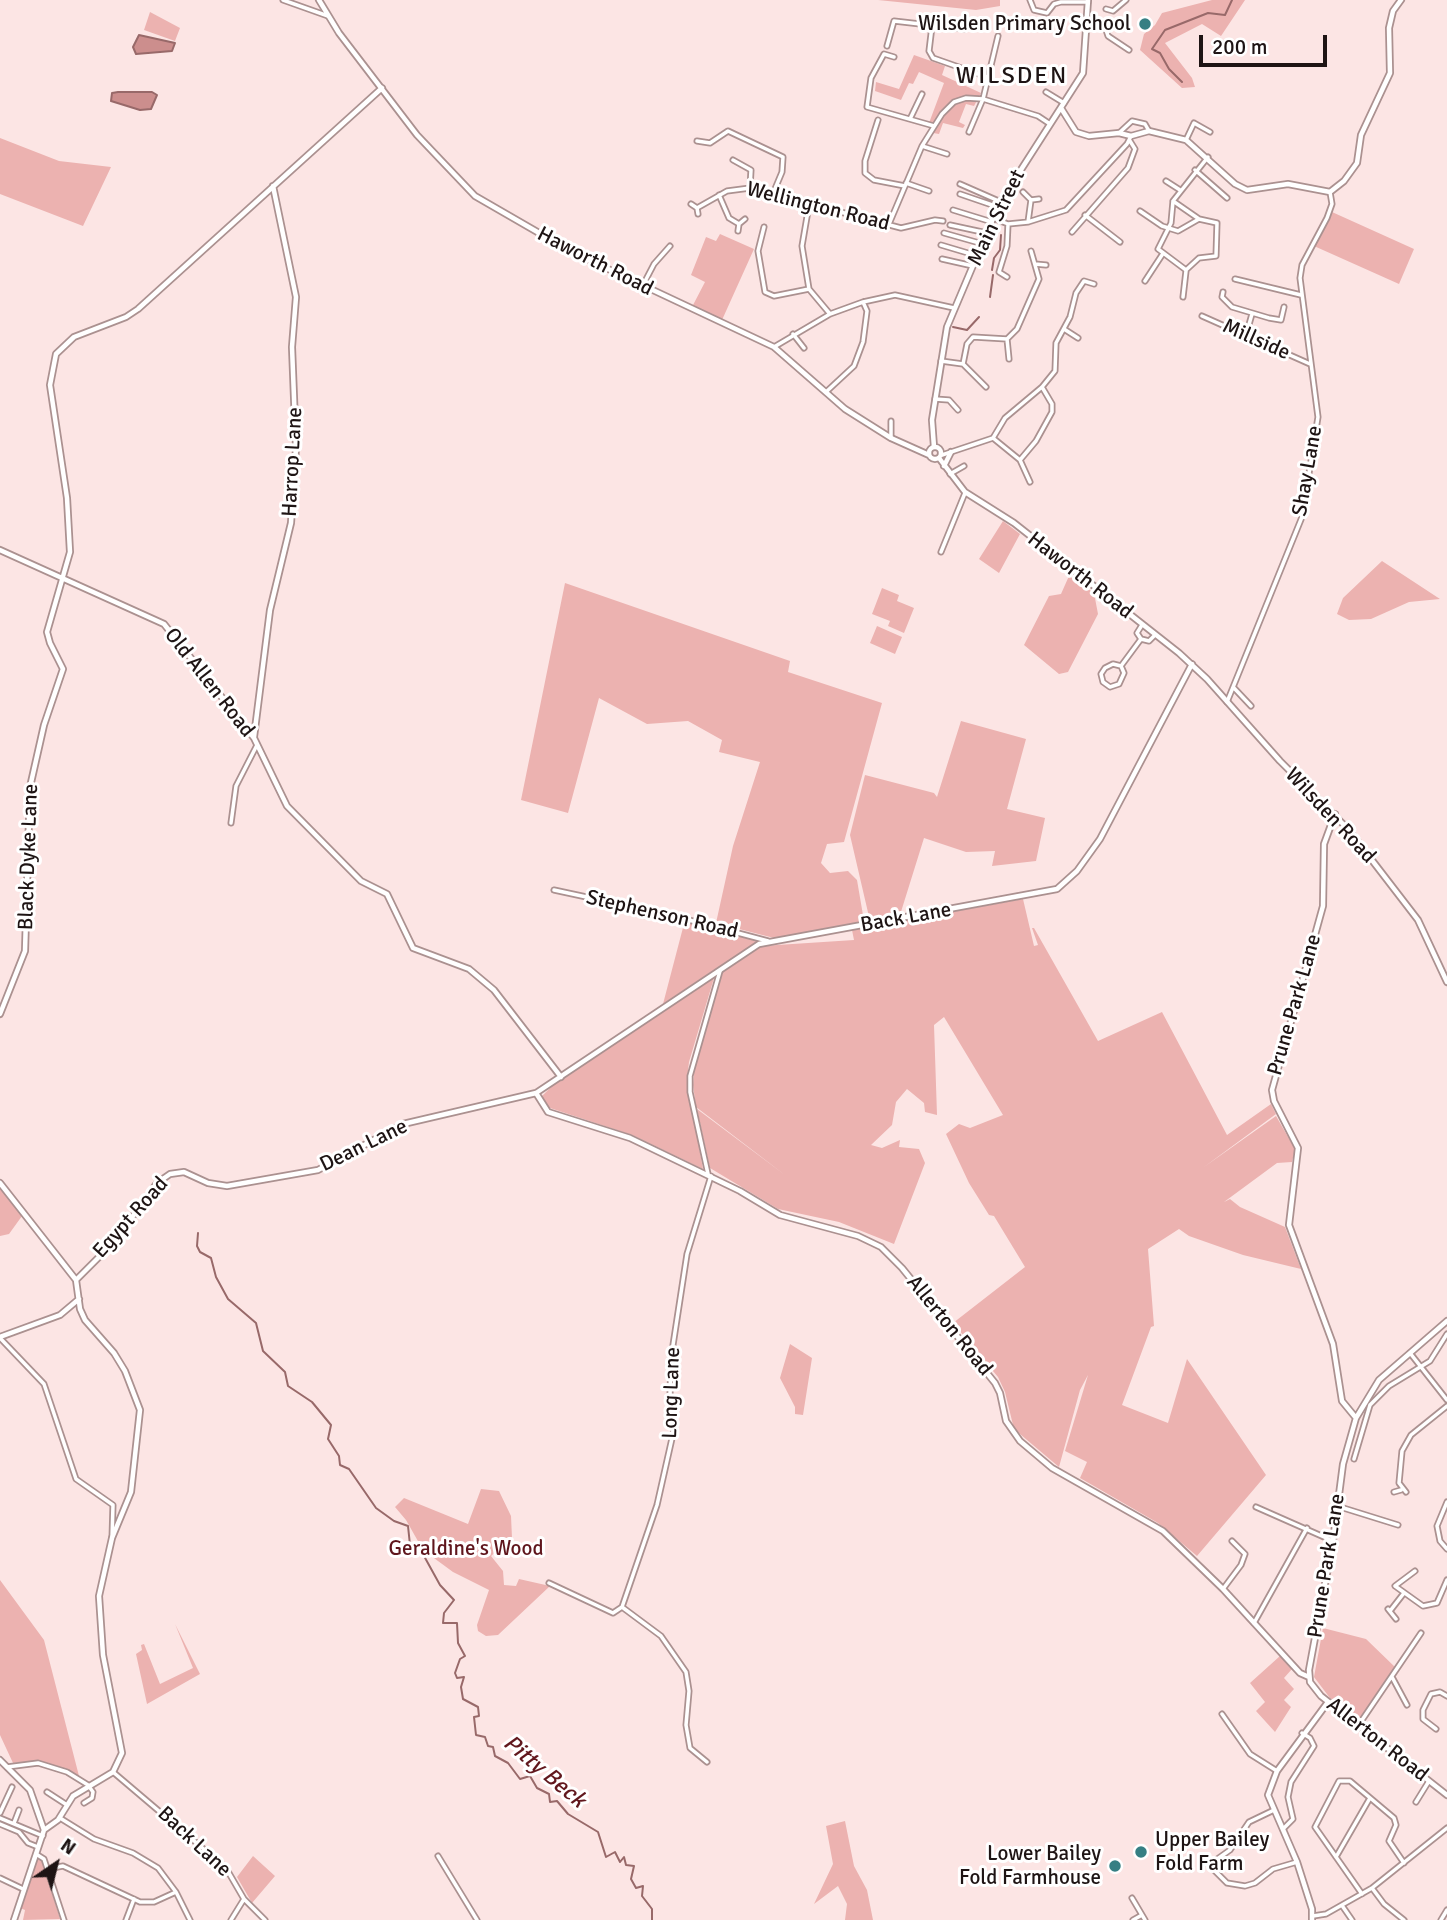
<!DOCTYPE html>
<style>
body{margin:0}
#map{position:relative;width:1447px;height:1920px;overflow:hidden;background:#fce5e4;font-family:Signika,sans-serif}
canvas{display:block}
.north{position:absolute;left:21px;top:1829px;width:70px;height:70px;-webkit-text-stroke:5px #fff;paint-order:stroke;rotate:35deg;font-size:19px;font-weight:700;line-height:28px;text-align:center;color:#1e1414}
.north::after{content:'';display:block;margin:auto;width:24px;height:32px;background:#1e1414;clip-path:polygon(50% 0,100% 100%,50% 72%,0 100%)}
.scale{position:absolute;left:1199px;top:35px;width:128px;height:32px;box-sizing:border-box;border:4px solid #1e1414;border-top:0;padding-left:9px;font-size:21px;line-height:24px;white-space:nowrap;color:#1e1414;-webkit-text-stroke:5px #fff;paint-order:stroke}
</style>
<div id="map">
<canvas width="1447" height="1920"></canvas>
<div class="north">N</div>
<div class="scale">200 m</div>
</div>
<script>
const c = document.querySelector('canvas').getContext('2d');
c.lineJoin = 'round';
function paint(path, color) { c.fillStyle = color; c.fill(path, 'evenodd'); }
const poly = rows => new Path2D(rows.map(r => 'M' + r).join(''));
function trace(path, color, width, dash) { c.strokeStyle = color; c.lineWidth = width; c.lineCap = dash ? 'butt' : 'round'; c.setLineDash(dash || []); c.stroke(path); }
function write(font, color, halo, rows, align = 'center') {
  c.font = font + ' Signika,sans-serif'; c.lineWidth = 6; c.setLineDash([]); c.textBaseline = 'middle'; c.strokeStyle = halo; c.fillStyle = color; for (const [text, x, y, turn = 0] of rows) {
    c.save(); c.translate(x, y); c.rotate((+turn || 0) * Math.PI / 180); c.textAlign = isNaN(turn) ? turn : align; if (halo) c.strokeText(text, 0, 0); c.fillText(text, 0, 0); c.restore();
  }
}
const green = poly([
 [878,0,1000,0,1000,6,976,10],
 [1212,0,1245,0,1221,36,1202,24,1165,43,1192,78,1195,87,1182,88,1140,50,1144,34,1155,25,1162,13],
 [150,12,180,28,175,41,144,30],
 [914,55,945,66,942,75,981,93,974,106,966,104,959,122,965,125,963,128,943,123,939,134,933,133,938,126,929,123,944,83,919,72,913,84,909,83,901,100,875,91,876,82,899,89],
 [0,138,59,161,111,167,83,226,0,194],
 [1332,212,1414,249,1399,284,1314,246],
 [720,234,754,249,722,320,692,307,705,282,691,275,706,237,716,241],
 [1003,521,1020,534,999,573,979,559],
 [1382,561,1440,599,1409,602,1371,619,1349,620,1337,614,1343,598],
 [1069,576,1094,593,1098,614,1068,672,1059,674,1024,645,1049,596,1061,594],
 [565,583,790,661,788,672,882,703,844,842,827,844,821,863,830,873,848,871,857,880,864,921,774,938,716,923,733,846,760,762,719,752,722,740,688,721,647,724,599,698,568,813,521,800],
 [882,588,899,595,897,601,914,608,904,633,888,626,890,621,872,614],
 [877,626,902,637,895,654,870,643],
 [961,721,1026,739,1007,809,1045,818,1036,861,992,866,995,851,966,852,924,838,900,915,870,921,850,835,865,775,934,793,937,797],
 [1023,899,1034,946,1038,945,1032,928,1034,928,1098,1041,1162,1012,1227,1135,1271,1104,1276,1114,1204,1167,1276,1116,1295,1149,1292,1162,1277,1163,1224,1202,1230,1199,1240,1207,1285,1227,1301,1269,1243,1255,1189,1236,1179,1229,1148,1249,1154,1326,1151,1327,1122,1405,1168,1423,1187,1359,1266,1475,1197,1556,1158,1523,1080,1478,1087,1462,1065,1451,1088,1375,1080,1390,1059,1467,1014,1429,1005,1392,998,1377,953,1323,1025,1267,994,1216,989,1215,969,1183,946,1134,959,1124,970,1128,1003,1115,944,1017,934,1025,937,1115,925,1112,924,1103,907,1089,896,1102,892,1125,871,1145,882,1148,900,1140,899,1147,919,1149,925,1163,894,1244,839,1222,778,1209,710,1168,697,1109,785,1175,696,1107,693,1085,695,1061,723,972,762,946,854,940,852,930],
 [685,920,761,939,663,1004],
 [714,978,689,1062,687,1079,703,1169,632,1135,547,1107,542,1096,552,1086],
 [0,1188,22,1216,9,1234,0,1236],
 [790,1344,812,1358,803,1415,795,1414,795,1407,780,1378],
 [481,1489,499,1491,511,1516,512,1538,491,1556,503,1571,504,1585,516,1586,519,1579,550,1586,498,1635,486,1636,478,1631,477,1625,489,1590,453,1572,423,1550,406,1520,395,1507,404,1498,468,1524],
 [0,1580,44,1640,79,1776,38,1761,13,1763,0,1735],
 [175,1624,200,1674,147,1704,136,1654,142,1650,141,1645,144,1644,160,1684,193,1668],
 [1323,1628,1366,1639,1396,1668,1361,1720,1330,1698,1314,1677],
 [1280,1656,1292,1669,1284,1678,1294,1689,1284,1700,1291,1707,1275,1732,1256,1711,1265,1702,1250,1683],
 [845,1821,854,1866,867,1890,873,1920,845,1920,847,1904,838,1886,814,1904,833,1864,826,1826],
 [38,1856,41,1857,60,1919,23,1920,25,1910,20,1908],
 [253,1856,275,1876,252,1903,237,1877]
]);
const water = poly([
 [139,35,175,43,172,51,136,54,133,47,139,35],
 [118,92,152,92,157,95,151,109,140,110,111,101,112,93,118,92]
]);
const stream = poly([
 [1182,82,1169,69,1160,53,1152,49,1165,30,1208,13,1225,15,1232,0],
 [992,270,994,258,1000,250,1001,235],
 [990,297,993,275],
 [953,327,967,330,979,317],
 [198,1233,197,1246,200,1252,211,1258,216,1277,228,1299,256,1323,263,1351,285,1372,288,1386,312,1402,331,1425,328,1439,339,1456,340,1465,349,1469,376,1508,394,1521,408,1526,410,1545,424,1556,440,1585,454,1600,444,1613,443,1623,457,1623,458,1643,465,1656,460,1659,455,1673,457,1678,464,1677,461,1687,463,1699,478,1707,479,1716,474,1717,476,1735,485,1737,488,1746,493,1747,495,1756,508,1763,520,1779,530,1776,537,1788,549,1794,550,1802,557,1801,568,1814,598,1832,606,1857,615,1852,620,1862,624,1857,626,1865,634,1866,631,1879,636,1888,643,1886,642,1896,652,1909,652,1920]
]);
const street = poly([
 [283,0,328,16],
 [1030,0,1034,10,1047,13,1054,4,1061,2,1088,2],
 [1106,9,1113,11,1126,0],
 [1087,24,1105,27,1108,36,1129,50],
 [932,26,929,51,933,58,987,77],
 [887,46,894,21,964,29],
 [894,57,884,54,871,78,867,107,934,126],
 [1046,92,1064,103],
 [910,119,922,94],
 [878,120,865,161,865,173,874,180,905,186],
 [969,132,983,99,998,36],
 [1119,133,1132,121,1145,124,1149,131],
 [1186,140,1194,123,1210,132],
 [697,141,710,143,728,131,783,157,782,172,772,196],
 [922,146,947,154],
 [733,160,751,170,750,188],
 [1195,170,1227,198],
 [1166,181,1180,190],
 [906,183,929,191],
 [960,184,1001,202],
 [1023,192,1031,200],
 [960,194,998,207],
 [719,195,729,218,739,224],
 [1173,201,1199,219,1217,223,1216,256,1199,258,1186,270,1158,249,1171,223,1173,201,1208,157],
 [691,204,697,208,698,214],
 [809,205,802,246,809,289,830,314],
 [697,208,727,191,750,188,901,228,935,220,943,221],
 [953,210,992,222],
 [1140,211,1162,226,1178,231,1199,219],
 [1085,215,1120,242],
 [993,218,1008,224,1028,222,1066,210,1127,144,1131,136],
 [1028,222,1031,200,1039,199],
 [889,224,922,146,942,114,954,102,966,98,983,99,1038,116,1050,124],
 [950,225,987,233],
 [764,227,758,251,765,292,774,296,809,289],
 [738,231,739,224,745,219],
 [1072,232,1128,168,1135,149,1130,141],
 [944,233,983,244],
 [941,245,978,256],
 [942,259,973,266],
 [1035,264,1046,265],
 [1007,277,999,272,1007,246,1008,224],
 [1235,279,1301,295],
 [1145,281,1162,255],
 [642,287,654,264,670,246],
 [1223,292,1222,297,1232,307,1269,318,1281,320,1284,307],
 [1183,297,1186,271],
 [1202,316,1310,364],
 [1064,329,1078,338],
 [793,334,804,348],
 [1246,335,1252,314],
 [1007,339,1017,329,1039,279,1031,251],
 [774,347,830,314,863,302,895,295,954,308],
 [941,361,963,364,986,387],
 [963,364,967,344,973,337,1007,339,1009,359],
 [826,392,854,366,863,342,867,311,863,302],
 [935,399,949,400,958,410],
 [891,438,891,421],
 [993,438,1020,460,1030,482],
 [942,455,993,438,1005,418,1042,387,1055,371,1056,343,1070,317,1076,293,1084,281,1094,284],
 [1020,460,1036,441,1052,412,1052,404,1042,387],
 [950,474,964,466],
 [941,552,965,493],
 [1142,625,1137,633,1141,639,1149,641,1155,635],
 [1121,666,1113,664,1105,668,1101,674,1103,682,1110,687,1119,684,1124,673,1121,666,1141,639],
 [1234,688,1251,706],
 [1227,702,1302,517,1318,417,1300,278,1302,265,1327,218,1332,204,1330,192],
 [231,823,236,786,257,745],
 [554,890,670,915,768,941],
 [708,1174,690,1092,690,1076,720,971],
 [0,1338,44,1384,76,1479,113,1505,112,1538],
 [1410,1353,1447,1400],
 [1354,1459,1370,1405,1389,1386,1430,1361,1447,1334],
 [1394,1492,1401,1490],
 [1406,1492,1399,1483,1402,1451,1411,1435,1447,1406],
 [1447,1502,1437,1526,1440,1541,1447,1549],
 [1337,1506,1398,1525],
 [1256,1507,1333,1541],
 [1415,1571,1395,1586,1423,1606,1437,1603,1447,1580],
 [549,1583,613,1613,622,1607],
 [1223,1589,1241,1565,1245,1554,1232,1541],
 [622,1607,657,1505,675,1425,670,1396,671,1358,687,1254,711,1176],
 [622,1607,661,1636,686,1672,689,1691,686,1725,690,1748,707,1762],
 [1388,1609,1396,1619],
 [1390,1611,1404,1593],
 [1254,1623,1307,1528],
 [1392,1677,1407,1705],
 [1222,1714,1250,1754,1277,1771],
 [1358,1726,1421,1633],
 [1436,1729,1423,1719,1423,1710,1431,1694,1440,1692,1447,1696],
 [7,1767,38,1763,67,1772,88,1785,93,1792,92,1798,84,1803],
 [113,1772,226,1868,244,1899,265,1920],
 [47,1792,67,1805],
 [1416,1802,1429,1781],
 [1274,1810,1249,1822,1230,1850,1213,1862,1213,1869,1227,1883,1245,1886,1255,1883,1273,1869,1297,1862],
 [0,1813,12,1787],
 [0,1818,43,1836],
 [60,1818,94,1839,133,1853,158,1868,176,1892,190,1920],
 [14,1823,19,1810],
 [0,1824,19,1832,28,1843,38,1847],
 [1283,1829,1293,1819,1288,1797,1291,1782,1314,1746,1310,1738,1302,1733],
 [36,1854,44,1859,64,1920],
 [438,1856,477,1920],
 [1336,1857,1370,1798],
 [47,1869,63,1866,140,1902,154,1902,176,1892],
 [0,1878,23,1889],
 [1372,1888,1384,1904,1404,1920],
 [1362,1894,1315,1827,1339,1781,1350,1781,1394,1818,1396,1825,1389,1841,1404,1863],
 [1132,1898,1145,1920],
 [1343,1907,1352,1920],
 [1313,1916,1326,1914,1372,1888,1447,1828],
 [126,1920,134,1899],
 [231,1920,244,1899],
 [1133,1920,1142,1915],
 [1441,1920,1447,1910]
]);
const secondary = poly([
 [319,0,339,33,417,135,475,196,572,252,774,347,845,409,891,438,929,455],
 [1061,108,1076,132,1089,136,1119,133,1131,136,1149,131,1186,140,1235,184,1247,190,1288,184,1330,192,1344,181,1357,163,1361,135,1390,73,1389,28,1393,11,1401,0],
 '929 453a6 6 0 1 1 12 0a6 6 0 1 1-12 0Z',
 [934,447,932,420,947,327,999,204,1083,73,1088,0],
 [939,458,965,492,1014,523,1179,653,1207,679,1280,761,1348,829,1418,920,1447,982],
 [944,466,951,452],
 [0,550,164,624,254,738,287,806,361,881,387,894,413,948,469,969,494,990,561,1077],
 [254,737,270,610,291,523,296,448,292,347,296,297,273,186],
 [1335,814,1324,844,1323,906,1272,1090,1274,1101,1298,1148,1289,1225,1333,1344,1342,1401,1356,1418],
 [0,1014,25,951,30,787,44,725,63,669,50,643,47,632,70,552,67,498,50,385,56,354,74,337,126,317,138,309,382,88],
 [536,1093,548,1112,630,1138,740,1191,780,1215,858,1236,881,1247,902,1268,995,1383,1000,1393,1006,1421,1020,1441,1052,1468,1163,1531,1223,1589,1300,1673,1309,1677],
 [0,1183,76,1280],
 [76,1280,114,1242,157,1183,170,1174,184,1172,208,1183,227,1186,318,1170,403,1124,536,1093,759,944,1057,889,1077,871,1100,839,1192,664],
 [1447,1321,1379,1380,1356,1418,1343,1464,1333,1541,1309,1670,1310,1682,1321,1696,1447,1795],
 [0,1337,60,1315,79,1299],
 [0,1760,30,1790,44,1830,14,1920],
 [44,1830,58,1820,73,1796,113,1772,122,1753,103,1655,99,1596,112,1538,131,1492,140,1410,125,1371,114,1353,85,1320,80,1309,76,1280],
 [1312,1920,1312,1909,1297,1862,1268,1795,1277,1771,1328,1702]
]);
const markers = [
 [1145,24,7,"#367f83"],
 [1141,1852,7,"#367f83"],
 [1115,1866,7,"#367f83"]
];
const poiNames = [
 ["Wilsden Primary School",1131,24],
 ["Upper Bailey",1155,1840,"left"],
 ["Fold Farm",1155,1864,"left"],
 ["Lower Bailey",1101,1854],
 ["Fold Farmhouse",1101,1878]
];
const streetNames = [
 ["Wellington Road",818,207,14],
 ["Main Street",997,218,-64],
 ["Haworth Road",595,262,27],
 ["Millside",1256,340,24],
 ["Harrop Lane",293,462,-87],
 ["Shay Lane",1308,471,-80],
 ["Haworth Road",1080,576,38],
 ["Old Allen Road",209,683,52],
 ["Wilsden Road",1330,816,47],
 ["Black Dyke Lane",29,857,-88],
 ["Stephenson Road",662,915,13],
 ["Back Lane",906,918,-10],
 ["Prune Park Lane",1295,1005,-74],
 ["Dean Lane",364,1146,-26],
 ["Egypt Road",131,1218,-48],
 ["Allerton Road",949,1326,51],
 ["Long Lane",672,1393,-88],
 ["Prune Park Lane",1327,1566,-81],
 ["Allerton Road",1377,1740,38],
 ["Back Lane",194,1842,43]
];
const parkNames = [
 ["Geraldine's Wood",466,1549]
];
const waterNames = [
 ["Pitty Beck",544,1772,40]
];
const quarterNames = [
 ["WILSDEN",1012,77]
];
paint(green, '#ecb2b0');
paint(water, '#cc8e8d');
trace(water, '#986969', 2);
trace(stream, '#986969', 2);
trace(street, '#ab9190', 7);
trace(secondary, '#ab9190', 8);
trace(street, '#fff', 3.5);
trace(secondary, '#fff', 4.5);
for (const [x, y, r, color] of markers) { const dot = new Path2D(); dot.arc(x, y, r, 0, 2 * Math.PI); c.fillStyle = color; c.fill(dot); trace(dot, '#fff', 2.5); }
write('21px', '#1e1414', '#fff', poiNames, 'right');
write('21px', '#1e1414', '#fff', streetNames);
write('21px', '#5f151c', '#fff', parkNames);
write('italic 23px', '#61171d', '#fff', waterNames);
c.letterSpacing = '2px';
write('24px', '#1e1414', '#fff', quarterNames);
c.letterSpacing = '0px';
</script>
